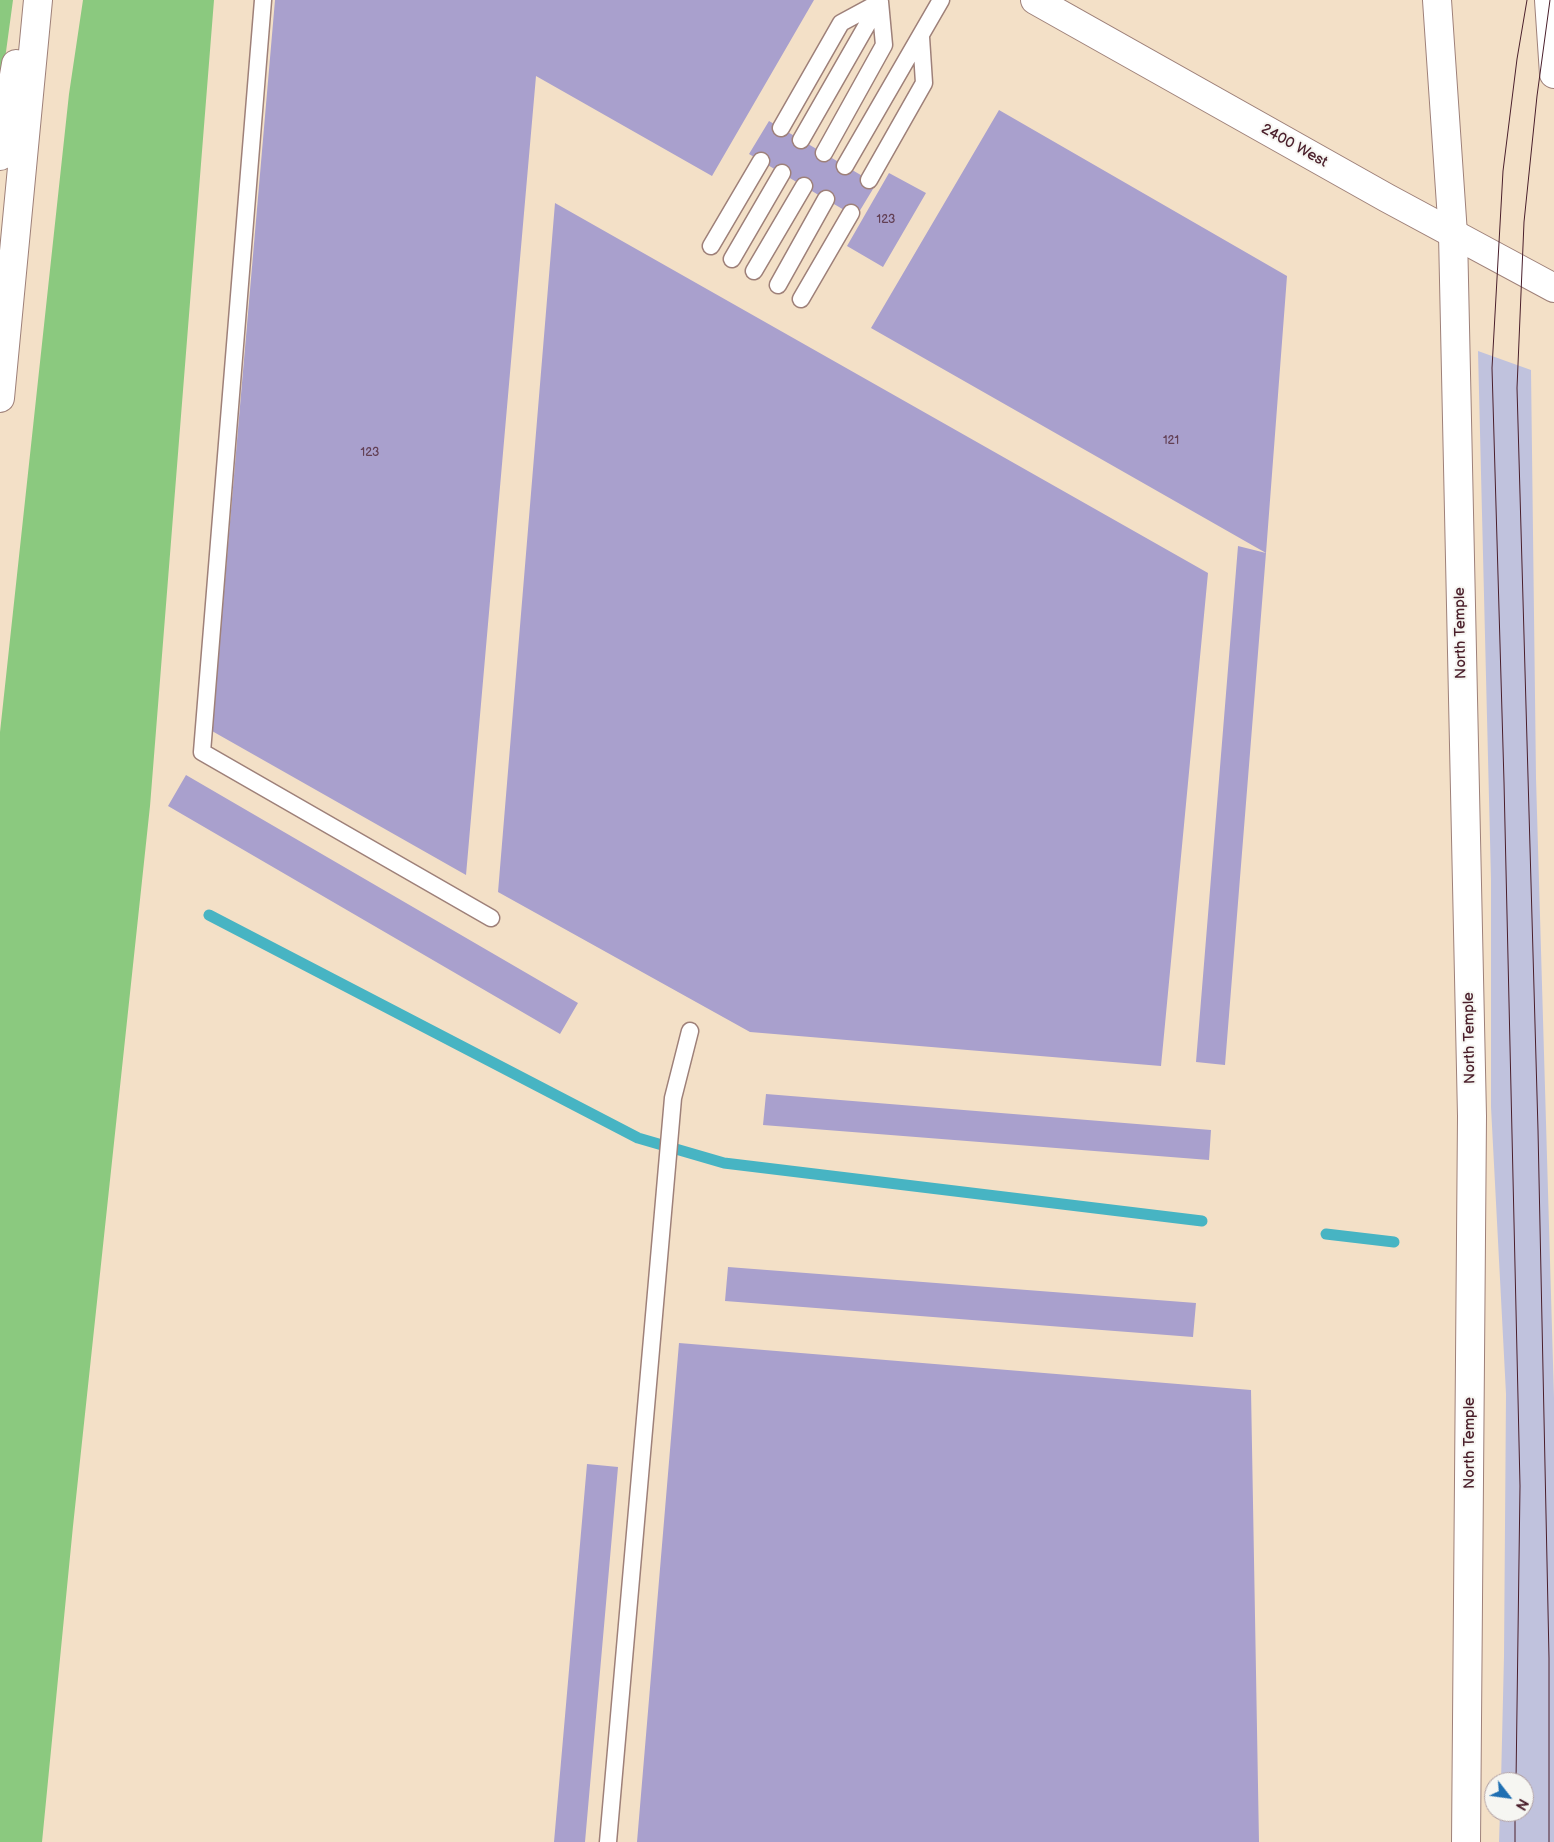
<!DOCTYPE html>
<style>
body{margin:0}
#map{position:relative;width:1554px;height:1842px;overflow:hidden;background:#f3e0c7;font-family:"Balsamiq Sans",sans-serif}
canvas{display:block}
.north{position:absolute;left:1484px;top:1772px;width:50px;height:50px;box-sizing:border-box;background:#f6f6f2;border:1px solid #b1a0a2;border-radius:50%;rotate:120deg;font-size:14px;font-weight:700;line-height:20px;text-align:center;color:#4a1f2b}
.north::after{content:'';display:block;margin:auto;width:18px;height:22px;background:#1f6fb2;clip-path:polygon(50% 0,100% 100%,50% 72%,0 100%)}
</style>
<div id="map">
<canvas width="1554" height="1842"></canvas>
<div class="north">N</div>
</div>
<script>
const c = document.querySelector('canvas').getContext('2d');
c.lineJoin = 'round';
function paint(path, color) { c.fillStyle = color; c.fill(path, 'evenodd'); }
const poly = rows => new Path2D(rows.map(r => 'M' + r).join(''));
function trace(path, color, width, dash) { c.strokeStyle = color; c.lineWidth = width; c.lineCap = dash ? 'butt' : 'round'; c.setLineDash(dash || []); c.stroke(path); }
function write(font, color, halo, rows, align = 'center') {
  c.font = font + ' "Balsamiq Sans",sans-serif'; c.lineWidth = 4; c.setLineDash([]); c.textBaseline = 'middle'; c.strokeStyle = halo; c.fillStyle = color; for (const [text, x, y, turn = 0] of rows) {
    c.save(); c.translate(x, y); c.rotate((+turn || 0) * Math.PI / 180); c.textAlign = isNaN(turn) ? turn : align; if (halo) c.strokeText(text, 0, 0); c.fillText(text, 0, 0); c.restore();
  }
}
const industrial = poly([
 [1478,351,1531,370,1536,778,1554,1398,1554,1842,1499,1842,1500,1812,1524,1812,1524,1782,1501,1782,1504,1656,1506,1394,1491,1107,1491,880]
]);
const green = poly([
 [0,0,13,0,0,96],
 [83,0,214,0,150,806,73,1526,42,1842,0,1842,0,732,69,94]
]);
const stream = poly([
 [209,915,638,1138,724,1163,1202,1221],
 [1326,1234,1394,1242]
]);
const building = poly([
 [275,0,814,0,712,176,536,76,466,875,212,731],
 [999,110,1287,276,1266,553,871,328],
 [769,121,876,184,856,217,749,154],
 [889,173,926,193,883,267,847,246],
 [555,203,1208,573,1161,1066,750,1032,498,892],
 [1238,546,1266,553,1225,1065,1196,1062],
 [186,775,578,1003,560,1034,168,806],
 [766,1094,1211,1130,1209,1160,763,1125],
 [728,1267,1196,1303,1193,1337,725,1301],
 [679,1343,1251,1390,1259,1842,637,1842],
 [587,1464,618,1467,585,1842,554,1842]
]);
const lane = poly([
 [263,0,202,752,491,918],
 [781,128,841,23,880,2,884,45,824,153],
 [801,140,880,2],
 [845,166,941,0],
 [869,180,924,83,921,37],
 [711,246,761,161],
 [732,259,782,173],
 [754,271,804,186],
 [778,285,826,199],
 [801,299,851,213],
 [608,1842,673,1098,690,1031]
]);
const street = poly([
 [1035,0,1387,198,1554,288]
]);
const secondary = poly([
 [1453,234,1472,1116,1466,1842]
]);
const highway = poly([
 [1437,0,1453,234],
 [1549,0,1554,74],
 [0,156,16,64],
 [0,398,38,0]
]);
const tram = poly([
 [1516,1782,1520,1486,1504,782,1492,368,1503,171,1517,59,1527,0],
 [1515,1842,1515,1812],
 [1549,1842,1549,1658,1538,1130,1517,388,1524,222,1537,96,1550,0]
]);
const numberNames = [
 ["123",886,220],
 ["121",1171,441],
 ["123",370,453]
];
const streetNames = [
 ["2400 West",1294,146,29],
 ["North Temple",1461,633,-91],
 ["North Temple",1470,1038,-91],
 ["North Temple",1470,1443,-90]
];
paint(industrial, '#c0c2dd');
paint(green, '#8bc97f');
trace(stream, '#47b4c3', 11);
paint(building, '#a9a0cd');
trace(lane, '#9e8079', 19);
trace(street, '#9e8079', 30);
trace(secondary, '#9e8079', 30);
trace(highway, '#9e8079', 30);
trace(lane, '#fff', 16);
trace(street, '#fff', 28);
trace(secondary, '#fff', 28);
trace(highway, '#fff', 28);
trace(tram, '#4a1f2b', 1);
write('12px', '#623f54', null, numberNames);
write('15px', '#4a1f2b', '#f6f6f2', streetNames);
</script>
